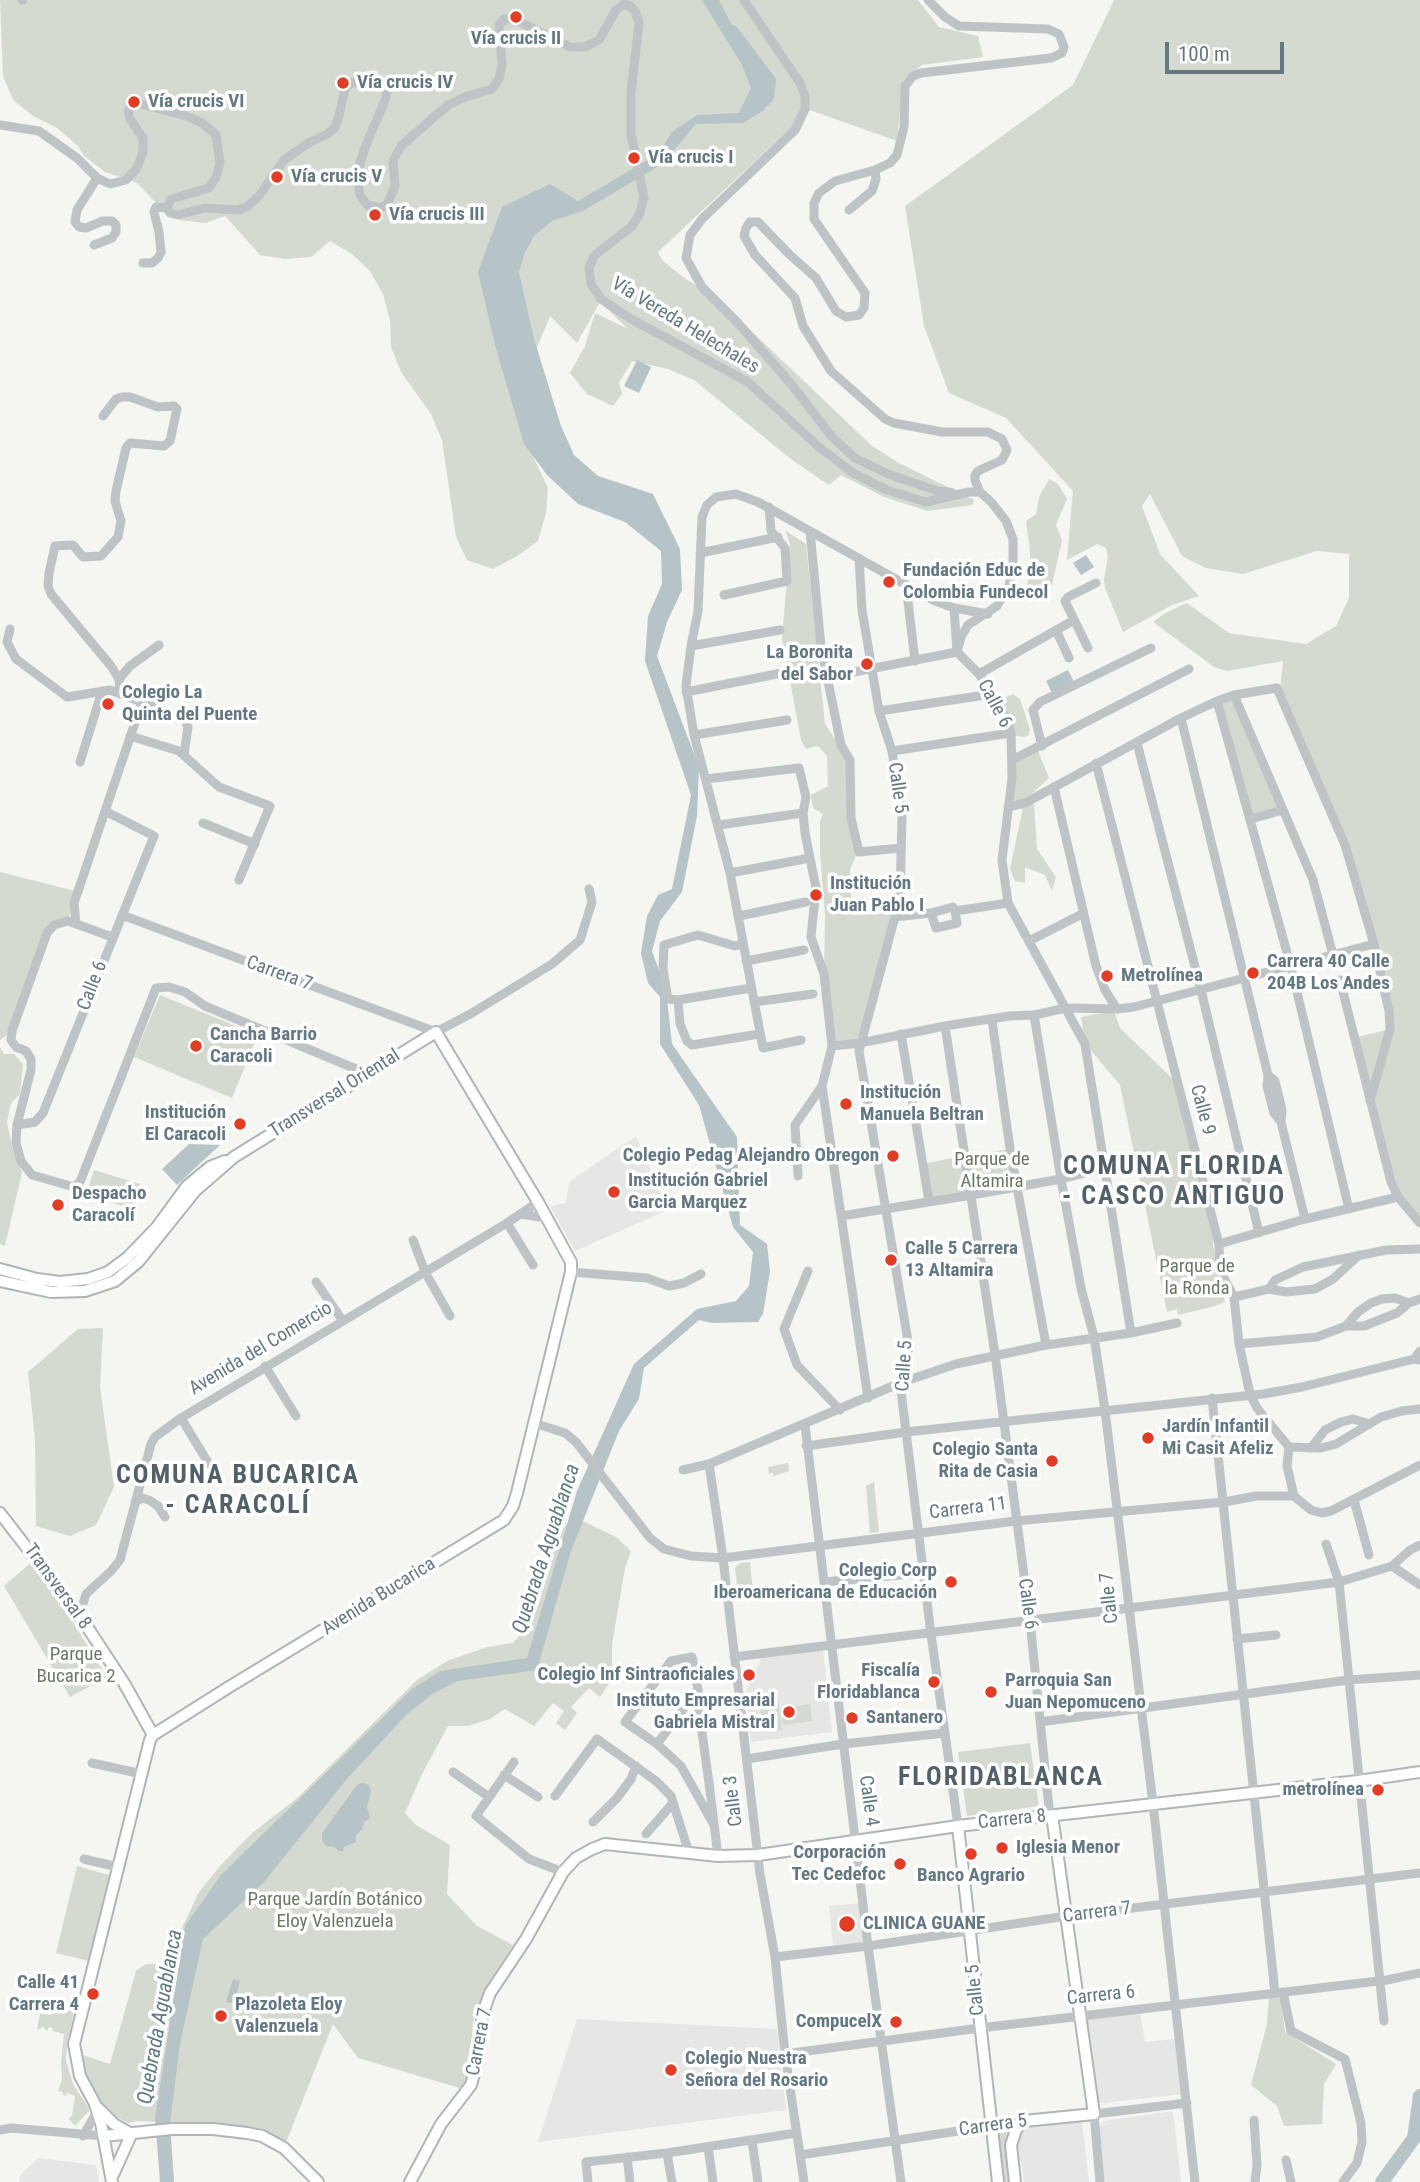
<!DOCTYPE html>
<meta charset="utf-8">
<style>
body{margin:0}
#map{position:relative;width:1420px;height:2182px;overflow:hidden;background:#f5f5f1;font-family:"Roboto Condensed",sans-serif}
canvas{display:block}
.scale{position:absolute;left:1165px;top:42px;width:119px;height:32px;box-sizing:border-box;border:4px solid #647882;border-top:0;padding-left:9px;font-size:21px;line-height:24px;white-space:nowrap;color:#647882;-webkit-text-stroke:5px #fff;paint-order:stroke}
</style>
<div id="map">
<canvas width="1420" height="2182"></canvas>
<div class="scale">100 m</div>
</div>
<script>
const c = document.querySelector('canvas').getContext('2d');
c.lineJoin = 'round';
function paint(path, color) { c.fillStyle = color; c.fill(path, 'evenodd'); }
const poly = rows => new Path2D(rows.map(r => 'M' + r).join(''));
function trace(path, color, width, dash) { c.strokeStyle = color; c.lineWidth = width; c.lineCap = dash ? 'butt' : 'round'; c.setLineDash(dash || []); c.stroke(path); }
function write(font, color, halo, rows, align = 'center') {
  c.font = font + ' "Roboto Condensed",sans-serif'; c.lineWidth = 7; c.setLineDash([]); c.textBaseline = 'middle'; c.strokeStyle = halo; c.fillStyle = color; for (const [text, x, y, turn = 0] of rows) {
    c.save(); c.translate(x, y); c.rotate((+turn || 0) * Math.PI / 180); c.textAlign = isNaN(turn) ? turn : align; if (halo) c.strokeText(text, 0, 0); c.fillText(text, 0, 0); c.restore();
  }
}
const built = poly([
 [636,1136,668,1210,575,1251,550,1206,566,1203,569,1182],
 [823,1650,832,1732,751,1742,745,1693,762,1657],
 [861,1903,864,1942,833,1945,829,1906],
 [1140,2013,1145,2042,1176,2039,1183,2094,1094,2104,1085,2019],
 [577,2019,777,2029,786,2110,538,2142],
 [1173,2111,1181,2182,1103,2182,1099,2129,1103,2121],
 [1054,2121,1055,2125,1082,2121,1089,2182,1024,2182,1021,2161,1018,2161,1015,2137,1025,2127],
 [38,2158,96,2165,99,2182,19,2182,21,2174]
]);
const green = poly([
 [0,0,918,0,939,27,978,36,983,57,922,65,903,80,897,141,810,110,658,252,663,261,683,277,720,301,872,446,899,463,974,500,972,505,927,511,884,497,841,475,829,485,792,460,694,380,668,369,632,361,619,383,622,394,613,406,587,394,570,373,585,346,595,313,628,329,600,302,577,343,550,316,529,367,526,442,548,488,546,513,538,541,517,556,493,569,467,560,456,537,442,440,431,414,401,372,391,347,390,320,383,294,370,271,352,254,330,241,311,257,285,259,260,255,225,216,205,223,180,220,171,209,157,204,137,183,105,172,84,156,78,146,57,128,33,116,13,100,3,76],
 [1114,0,1420,0,1420,1218,1394,1185,1357,1037,1387,1030,1391,1011,1346,845,1280,689,1283,661,1227,671,1214,667,1153,622,1165,613,1187,603,1229,633,1306,644,1336,626,1349,598,1349,554,1317,551,1243,574,1206,568,1182,556,1150,494,1142,506,1160,554,1199,596,1172,605,1123,632,1105,588,1104,579,1108,557,1106,548,1097,544,1067,560,1073,491,1006,418,949,393,924,326,905,206,1073,85],
 [1049,479,1058,484,1067,499,1056,525,1062,540,1052,585,1025,588,1031,574,1030,552,1026,521,1036,514,1039,497],
 [785,530,806,544,825,724,849,760,857,853,850,870,852,915,892,913,859,1041,832,1046,824,974,825,916,820,852,820,822,823,814,813,808,811,795,828,786,827,756,818,746,806,749,801,740,782,638,790,544],
 [1013,694,1020,699,1030,729,1029,735,1024,737,1013,735,1002,699],
 [1234,700,1282,809,1252,817,1219,704],
 [1036,746,1049,778,1022,803,1010,799,1017,754],
 [1034,804,1037,849,1056,877,1052,891,1045,875,1025,867,1025,883,1015,881,1010,869,1023,807],
 [0,872,75,891,68,921,54,925,12,1031,0,1040],
 [160,995,258,1035,232,1098,134,1057],
 [1114,1011,1120,1028,1176,1082,1214,1236,1213,1244,1225,1302,1211,1307,1178,1315,1177,1309,1167,1312,1120,1085,1089,1048,1084,1036,1081,1017],
 [0,1047,4,1054,14,1054,23,1064,20,1094,11,1103,7,1122,12,1147,22,1172,5,1246,0,1244],
 [1010,1149,1016,1186,929,1201,923,1164,966,1155],
 [94,1170,140,1184,133,1209,86,1195],
 [103,1328,100,1387,114,1487,96,1525,70,1536,36,1526,35,1440,28,1372,78,1329],
 [788,1463,789,1471,774,1476,773,1473,769,1474,768,1467],
 [874,1482,879,1532,870,1533,866,1486],
 [576,1518,616,1537,631,1551,625,1568,612,1645,612,1679,600,1697,589,1688,571,1707,577,1713,565,1730,556,1723,564,1711,553,1703,534,1726,505,1709,490,1719,468,1726,448,1726,422,1774,405,1813,416,1825,450,1845,447,1894,477,1926,513,1945,488,1983,473,2022,470,2068,463,2089,358,2058,333,2024,285,2145,263,2131,232,2126,137,2121,128,2123,115,2116,98,2099,89,2082,81,2061,80,2048,83,2049,83,2055,110,2064,136,1971,146,1964,170,1965,182,1928,199,1892,220,1866,251,1834,296,1799,417,1680,447,1661,487,1647,513,1643,531,1621,543,1588,556,1538,568,1522],
 [34,1560,107,1677,70,1697,4,1586],
 [750,1562,753,1591,738,1594,735,1568,740,1563],
 [778,1698,782,1730,763,1732,759,1700],
 [810,1704,812,1721,783,1725,781,1708],
 [1030,1743,1039,1806,967,1816,958,1752],
 [77,1866,109,1875,89,1961,56,1953],
 [1280,1995,1285,2032,1336,2064,1324,2084,1322,2124,1284,2126,1277,2106,1251,2085,1267,2024,1269,1996],
 [56,2001,76,2005,67,2043,66,2060,73,2084,90,2110,75,2126,69,2119,72,2115,75,2096,67,2093,66,2096,63,2095,63,2092,58,2091,62,2080,61,2062,64,2034,54,2031,52,2032,53,2028,49,2027,47,2031,42,2026,40,2030,37,2029,40,2014,52,2015],
 [1014,2126,1008,2133,1005,2147,1010,2182,1004,2182,997,2135,999,2130]
]);
const water = poly([
 [702,0,719,0,764,88,764,110,743,123,696,124,662,164,583,211,552,221,535,235,525,252,519,272,534,339,561,426,574,455,598,476,653,494,680,549,682,590,667,622,657,656,699,767,697,816,682,892,660,921,652,951,666,990,672,1044,737,1137,740,1225,767,1244,770,1271,763,1314,758,1322,712,1323,699,1320,644,1368,639,1399,619,1431,571,1551,537,1670,458,1681,434,1693,407,1714,346,1780,264,1882,203,1939,180,2044,170,2123,174,2182,160,2182,155,2118,185,1926,221,1875,412,1689,440,1671,527,1658,577,1491,634,1364,697,1309,736,1301,749,1286,753,1252,733,1227,699,1105,660,1044,660,997,648,983,641,953,647,916,658,895,672,889,691,795,645,661,648,616,662,584,661,551,625,522,578,504,547,475,524,444,495,345,478,272,502,207,550,184,578,201,658,154,672,132,697,115,739,113,751,88,742,65],
 [637,360,651,367,639,393,624,386],
 [1086,555,1094,567,1081,575,1073,563],
 [1068,670,1074,682,1052,693,1046,681],
 [189,1144,220,1145,177,1185,162,1169],
 [363,1783,369,1785,371,1791,367,1807,370,1818,364,1822,362,1829,356,1835,356,1842,344,1847,343,1851,339,1851,334,1847,326,1846,322,1840,322,1833,357,1785],
 [233,1979,240,1981,235,2002,231,2003,226,2002]
]);
const river = poly([
 [732,32,769,81,767,97,751,110],
 [1382,2182,1414,2138,1420,2096]
]);
const minor = poly([
 [22,0,23,0],
 [744,0,800,83,805,96,805,109,795,130,702,219,690,235,686,258,702,287,738,323,792,385,832,437,855,458,888,474,937,491,950,492,954,494],
 [928,0,945,17,959,26,1048,29,1059,34,1064,47,1062,53,1051,58,921,73,913,76,905,86,904,127,897,155,890,163,875,170,835,181,819,193,814,203,814,219,865,293,864,308,859,315,846,317,836,311,816,278,790,255,758,222,750,222,746,228,744,236,755,255,795,298,803,326,831,371,885,419,894,423,942,432,988,432,1002,439,1007,450,1002,460,978,471,975,475,975,480,980,492],
 [0,125,39,131,77,158,97,178,110,184,126,180,137,168,143,152,143,138,130,119,128,111,131,105,137,103,186,116,202,123,216,135,220,163,216,177,209,188,171,199,167,208,170,213,178,215,205,208,238,210,248,206,259,196,284,160,310,142,328,134,335,127,339,116,345,89,351,83,368,80,378,82,386,90,386,98,366,145,360,163,358,184,360,195,367,205,380,208,387,204,391,196,395,186,393,161,401,146,448,105,465,97,492,89,499,79,502,65,499,25,504,19,514,19,570,47,585,47,599,40,616,10,624,4,630,6,635,11,639,23,631,92,631,134,644,198,639,215,632,226,594,256,589,268,591,284,601,299,631,319,748,382,819,447,853,473,887,490,926,502,969,492,980,492,992,503,1006,521,1013,539,1013,564,1009,586,997,606,968,625,961,637,957,652],
 [849,210,872,191,876,179,875,170],
 [94,245,112,238,116,232,116,225,112,221,103,221,86,228,79,227,75,222,77,210,97,178],
 [143,263,152,263,158,258,161,252,159,232,154,212,156,207,167,208],
 [103,416,116,399,122,397,130,397,158,407,174,406,177,409,170,441,164,446,130,443,126,448,116,491,115,501,121,521,118,537,101,556,83,557,73,545,55,546,49,573,48,586,51,594,111,666,119,679,120,694],
 [810,531,821,647,841,745,850,760,851,818,859,852,901,848],
 [700,553,778,537],
 [859,558,862,610,879,711,892,751,902,817,900,898,859,1051,909,1347,900,1383,931,1634,958,1826],
 [906,584,915,661],
 [724,595,787,581,785,548,771,531,769,507],
 [954,608,957,652,979,674,1000,704,1011,733,1012,778,1002,860,1008,903,1085,1044,1131,1333],
 [10,629,7,642,16,659,67,697,110,690,184,718,188,727,184,755],
 [1056,630,1069,658],
 [691,646,780,630],
 [1088,648,1065,601,1068,597,1096,583],
 [979,674,1074,620],
 [828,677,957,652],
 [119,679,130,666,159,645],
 [686,692,782,673],
 [1234,695,1313,880,1333,955],
 [1217,701,1291,967,1349,1209],
 [879,711,992,694],
 [1181,718,1268,1075,1267,1086,1274,1113,1281,1122],
 [694,735,787,720],
 [130,736,179,751,219,787,270,806,239,880],
 [1137,743,1201,990,1259,1233],
 [1042,746,1033,710,1040,702,1151,648],
 [892,751,1011,733],
 [1012,760,1189,669],
 [80,762,102,691],
 [1096,763,1219,1244,1220,1271,1234,1297,1239,1344,1250,1394,1257,1408,1289,1447,1287,1466,1294,1496,1311,1510,1322,1513,1331,1511,1420,1465],
 [706,779,799,768,806,797,803,813,805,833,816,888,811,937,824,974,832,1046,822,1086,795,1125,798,1176],
 [1054,787,1096,966,1105,990,1117,1009],
 [1008,807,1025,803,1181,718,1217,701,1234,695,1277,688,1345,845,1374,944,1389,1011,1390,1029,1370,1101],
 [1251,819,1283,810],
 [203,823,255,844],
 [719,825,803,813],
 [730,873,810,858],
 [931,913,936,928,957,923,955,911],
 [122,915,436,1032,472,1013,552,964,580,940,592,902,589,889],
 [739,916,806,902],
 [895,917,931,913,953,907,955,911,1008,903],
 [76,924,74,903,142,702],
 [112,937,68,921,54,925,47,933,12,1031,11,1040,16,1047,26,1051,31,1059,31,1070,17,1125,16,1143,21,1161,32,1175,74,1187,80,1182,156,988,169,987,185,992,205,1006,368,1074],
 [1029,941,1082,914],
 [742,944,735,946,698,935,664,945,663,969,668,999,678,1000,751,988],
 [746,961,804,950],
 [1340,980,1391,1182,1398,1197,1420,1223],
 [678,1000,680,1024,687,1041,692,1045,759,1034],
 [754,1002,813,994],
 [1034,1015,1061,1179,1081,1288,1094,1337,1105,1410,1153,1804,1195,2182],
 [992,1020,1010,1149,1046,1345],
 [945,1026,995,1354,1030,1621,1049,1808,1052,1815],
 [901,1034,929,1201],
 [801,1040,763,1048,730,873,694,735,686,686,691,646,698,611,702,517,707,505,716,497,736,494,758,502,933,600,954,608,988,614],
 [832,1046,860,1043,945,1026,1009,1016,1034,1015,1066,1008,1117,1009,1134,1007,1374,944],
 [1268,1075,1275,1081,1282,1110,1281,1122,1305,1219],
 [822,1086,868,1398],
 [17,1125,35,1122,43,1113,154,836,107,812],
 [520,1214,547,1218],
 [841,1216,972,1195,1061,1179,1105,1168],
 [507,1223,533,1265],
 [413,1240,425,1272,450,1316],
 [1219,1244,1305,1219,1398,1197],
 [808,1271,784,1329,797,1365,840,1410],
 [571,1272,647,1278,669,1286,684,1283,701,1274],
 [316,1282,343,1321],
 [1269,1289,1275,1280,1303,1267,1386,1250,1420,1249],
 [1234,1297,1269,1289,1286,1292,1315,1289,1333,1279,1359,1255],
 [1346,1326,1358,1312,1371,1303,1382,1299,1395,1298,1409,1303],
 [1239,1344,1317,1337,1346,1326,1364,1326,1397,1313,1409,1303,1420,1299],
 [1414,1359,1420,1351],
 [265,1366,296,1416],
 [1212,1398,1275,1993],
 [181,1418,209,1464],
 [534,1423,565,1433,576,1442,650,1538,664,1549,691,1556,723,1558,1016,1521,1224,1502,1256,1496,1294,1496],
 [805,1425,868,1946,901,2182],
 [806,1446,906,1432,1263,1394,1302,1387,1414,1359,1420,1360],
 [1289,1447,1321,1448,1336,1444,1381,1417,1402,1411,1420,1409],
 [1311,1448,1325,1430,1341,1422,1353,1419,1370,1424],
 [709,1464,723,1558,760,1874,775,1957,785,2054,804,2182],
 [683,1470,709,1464,900,1383,956,1364,1046,1345,1131,1333,1177,1323],
 [1354,1500,1369,1555],
 [135,1502,142,1498,149,1500,158,1506,165,1517],
 [1326,1544,1339,1582,1384,2021],
 [1392,1566,1410,1550,1420,1545],
 [824,1582,923,1573],
 [82,1619,82,1607,86,1594,111,1571,120,1560,151,1444,155,1437,181,1418,507,1223,538,1202],
 [1237,1639,1276,1635],
 [734,1657,1339,1582,1392,1566,1420,1585],
 [1040,1722,1348,1680,1420,1675],
 [657,1744,698,1689],
 [747,1759,843,1744,945,1733],
 [514,1762,476,1816,529,1859,563,1872],
 [92,1763,142,1774],
 [453,1772,489,1797],
 [504,1775,538,1797],
 [555,1796,597,1739,656,1781,671,1796,689,1853],
 [593,1822,617,1798,631,1779,636,1766],
 [714,1825,681,1766,657,1744,625,1722,671,1661,692,1657,698,1689,699,1711,709,1783,718,1856],
 [646,1834,673,1803],
 [84,1859,118,1867],
 [775,1957,868,1946,1067,1916,1420,1873],
 [1283,1992,1291,2031,1345,2059,1361,2123,1362,2142,1357,2163,1343,2182],
 [785,2054,980,2028,1387,1980,1420,1973],
 [1254,2120,1257,2165,1255,2182],
 [0,2130,11,2128,104,2136],
 [83,2136,95,2115,95,2106],
 [752,2141,758,2182],
 [708,2147,713,2182],
 [667,2153,672,2182],
 [800,2155,1024,2121],
 [627,2157,630,2182],
 [1286,2160,1291,2182],
 [588,2182,586,2162,667,2153,796,2133],
 [1100,2182,1094,2114,1187,2103]
]);
const major = poly([
 [0,1269,37,1279,60,1282,88,1279,108,1272,127,1258,157,1227,187,1186,210,1167,225,1161],
 [0,1281,51,1292,85,1291,115,1281,138,1262,195,1191,234,1157,436,1032,538,1202,571,1262,571,1272,517,1493,513,1506,504,1520,229,1687,153,1735,150,1740,74,2044,80,2076,95,2104,101,2123,112,2182],
 [0,1513,82,1619,124,1683,153,1735],
 [958,1826,998,2182],
 [98,2108,114,2124,128,2132],
 [104,2136,172,2129,213,2129,247,2133,262,2136,284,2148,318,2182],
 [113,2175,131,2135],
 [410,2182,441,2124,471,2085,477,2063,483,2013,490,1993,526,1939,563,1872,576,1858,592,1849,605,1844,718,1856,758,1855,958,1826,1358,1781,1420,1772],
 [1015,2182,1011,2145,1016,2130,1020,2125,1024,2121,1094,2114,1052,1815]
]);
const markers = [
 [516,17,7,"#e13d26"],
 [343,83,7,"#e13d26"],
 [134,102,7,"#e13d26"],
 [634,158,7,"#e13d26"],
 [277,177,7,"#e13d26"],
 [375,215,7,"#e13d26"],
 [889,582,7,"#e13d26"],
 [867,664,7,"#e13d26"],
 [108,704,7,"#e13d26"],
 [816,895,7,"#e13d26"],
 [1253,973,7,"#e13d26"],
 [1107,976,7,"#e13d26"],
 [196,1046,7,"#e13d26"],
 [846,1104,7,"#e13d26"],
 [240,1124,7,"#e13d26"],
 [893,1156,7,"#e13d26"],
 [614,1192,7,"#e13d26"],
 [58,1205,7,"#e13d26"],
 [891,1260,7,"#e13d26"],
 [1148,1438,7,"#e13d26"],
 [1052,1461,7,"#e13d26"],
 [951,1582,7,"#e13d26"],
 [749,1675,7,"#e13d26"],
 [934,1682,7,"#e13d26"],
 [991,1692,7,"#e13d26"],
 [789,1712,7,"#e13d26"],
 [852,1718,7,"#e13d26"],
 [1378,1790,7,"#e13d26"],
 [1002,1848,7,"#e13d26"],
 [971,1854,7,"#e13d26"],
 [900,1864,7,"#e13d26"],
 [847,1924,9,"#e13d26"],
 [93,1994,7,"#e13d26"],
 [221,2016,7,"#e13d26"],
 [896,2022,7,"#e13d26"],
 [671,2070,7,"#e13d26"]
];
const poiNames = [
 ["Vía crucis II",516,39,"center"],
 ["Vía crucis IV",357,83],
 ["Vía crucis VI",148,102],
 ["Vía crucis I",648,158],
 ["Vía crucis V",291,177],
 ["Vía crucis III",389,215],
 ["Fundación Educ de",903,571],
 ["Colombia Fundecol",903,593],
 ["La Boronita",853,653,"right"],
 ["del Sabor",853,675,"right"],
 ["Colegio La",122,693],
 ["Quinta del Puente",122,715],
 ["Institución",830,884],
 ["Juan Pablo I",830,906],
 ["Carrera 40 Calle",1267,962],
 ["204B Los Andes",1267,984],
 ["Metrolínea",1121,976],
 ["Cancha Barrio",210,1035],
 ["Caracoli",210,1057],
 ["Institución",860,1093],
 ["Manuela Beltran",860,1115],
 ["Institución",226,1113,"right"],
 ["El Caracoli",226,1135,"right"],
 ["Colegio Pedag Alejandro Obregon",879,1156,"right"],
 ["Institución Gabriel",628,1181],
 ["Garcia Marquez",628,1203],
 ["Despacho",72,1194],
 ["Caracolí",72,1216],
 ["Calle 5 Carrera",905,1249],
 ["13 Altamira",905,1271],
 ["Jardín Infantil",1162,1427],
 ["Mi Casit Afeliz",1162,1449],
 ["Colegio Santa",1038,1450,"right"],
 ["Rita de Casia",1038,1472,"right"],
 ["Colegio Corp",937,1571,"right"],
 ["Iberoamericana de Educación",937,1593,"right"],
 ["Fiscalía",920,1671,"right"],
 ["Floridablanca",920,1693,"right"],
 ["Colegio Inf Sintraoficiales",735,1675,"right"],
 ["Parroquia San",1005,1681],
 ["Juan Nepomuceno",1005,1703],
 ["Instituto Empresarial",775,1701,"right"],
 ["Gabriela Mistral",775,1723,"right"],
 ["Santanero",866,1718],
 ["metrolínea",1364,1790,"right"],
 ["Iglesia Menor",1016,1848],
 ["Corporación",886,1853,"right"],
 ["Tec Cedefoc",886,1875,"right"],
 ["Banco Agrario",971,1876,"center"],
 ["CLINICA GUANE",863,1924],
 ["Calle 41",79,1983,"right"],
 ["Carrera 4",79,2005,"right"],
 ["Plazoleta Eloy",235,2005],
 ["Valenzuela",235,2027],
 ["CompucelX",882,2022,"right"],
 ["Colegio Nuestra",685,2059],
 ["Señora del Rosario",685,2081]
];
const streetNames = [
 ["Vía Vereda Helechales",685,326,31],
 ["Calle 6",994,704,62],
 ["Calle 5",897,788,82],
 ["Carrera 7",279,974,20],
 ["Calle 6",93,986,-69],
 ["Transversal Oriental",335,1094,-32],
 ["Calle 9",1202,1110,75],
 ["Avenida del Comercio",261,1349,-31],
 ["Calle 5",905,1366,-86],
 ["Carrera 11",968,1509,-7],
 ["Transversal 8",57,1587,54],
 ["Avenida Bucarica",379,1597,-32],
 ["Calle 7",1110,1598,-96],
 ["Calle 6",1027,1604,82],
 ["Calle 3",734,1801,-97],
 ["Calle 4",868,1801,82],
 ["Carrera 8",1012,1820,-6],
 ["Carrera 7",1097,1913,-7],
 ["Calle 5",976,1990,-96],
 ["Carrera 6",1101,1996,-6],
 ["Carrera 7",480,2042,-79],
 ["Carrera 5",993,2126,-8]
];
const parkNames = [
 ["Parque de",992,1160],
 ["Altamira",992,1182],
 ["Parque de",1197,1267],
 ["la Ronda",1197,1289],
 ["Parque",76,1655],
 ["Bucarica 2",76,1677],
 ["Parque Jardín Botánico",335,1900],
 ["Eloy Valenzuela",335,1922]
];
const waterNames = [
 ["Quebrada Aguablanca",547,1549,-72],
 ["Quebrada Aguablanca",161,2017,-80]
];
const districtNames = [
 ["COMUNA FLORIDA",1174,1167],
 ["- CASCO ANTIGUO",1174,1197],
 ["COMUNA BUCARICA",238,1476],
 ["- CARACOLÍ",238,1506],
 ["FLORIDABLANCA",1001,1778]
];
paint(built, '#e6e6e5');
paint(green, '#d5dad0');
paint(water, '#b6c4c7');
trace(river, '#b6c4c7', 14);
trace(major, '#afb5b8', 14);
trace(minor, '#bec3c5', 9);
trace(major, '#fff', 10);
for (const [x, y, r, color] of markers) { const dot = new Path2D(); dot.arc(x, y, r, 0, 2 * Math.PI); c.fillStyle = color; c.fill(dot); trace(dot, '#fff', 2.5); }
write('bold 19px', '#647882', '#fff', poiNames, 'left');
write('19px', '#647882', '#fff', streetNames);
write('19px', '#6a7963', '#fff', parkNames);
write('italic 21px', '#607a7f', '#fff', waterNames);
c.letterSpacing = '2px';
write('bold 26px', '#526067', '#fff', districtNames);
c.letterSpacing = '0px';
</script>
